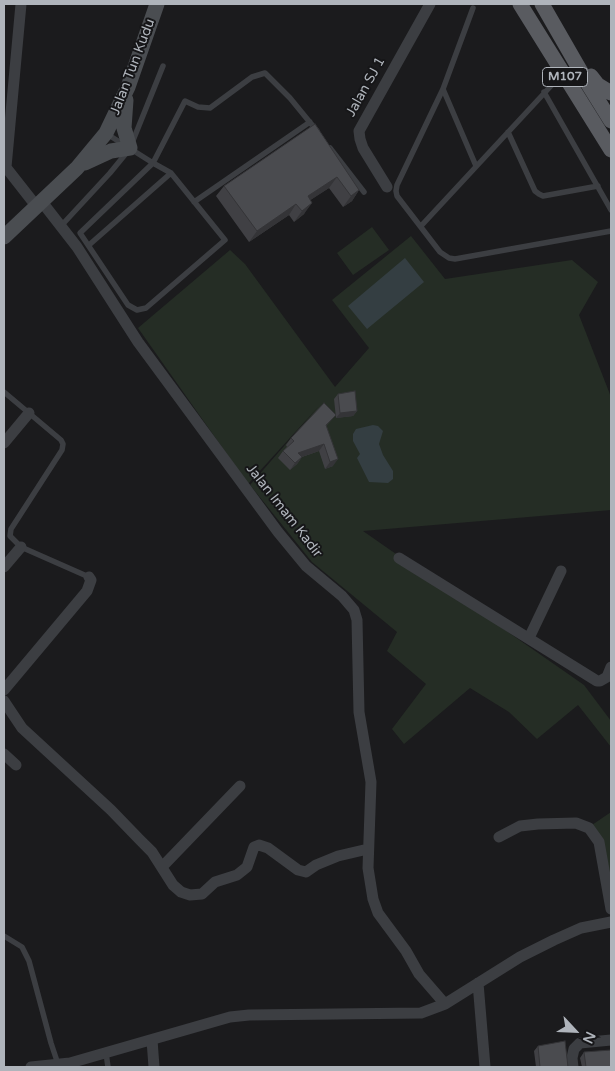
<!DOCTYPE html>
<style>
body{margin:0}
#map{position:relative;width:615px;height:1071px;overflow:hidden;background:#1b1b1d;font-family:"Varela Round",sans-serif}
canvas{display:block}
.frame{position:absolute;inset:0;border:5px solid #afb4bb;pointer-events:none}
.north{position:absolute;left:550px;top:1006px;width:50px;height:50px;-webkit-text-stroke:4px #161618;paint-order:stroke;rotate:115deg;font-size:14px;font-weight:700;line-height:20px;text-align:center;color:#afb4bb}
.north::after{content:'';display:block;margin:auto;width:18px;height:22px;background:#afb4bb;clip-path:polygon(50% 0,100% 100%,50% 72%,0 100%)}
</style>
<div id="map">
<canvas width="615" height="1071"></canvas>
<div class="frame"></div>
<div class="north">N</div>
</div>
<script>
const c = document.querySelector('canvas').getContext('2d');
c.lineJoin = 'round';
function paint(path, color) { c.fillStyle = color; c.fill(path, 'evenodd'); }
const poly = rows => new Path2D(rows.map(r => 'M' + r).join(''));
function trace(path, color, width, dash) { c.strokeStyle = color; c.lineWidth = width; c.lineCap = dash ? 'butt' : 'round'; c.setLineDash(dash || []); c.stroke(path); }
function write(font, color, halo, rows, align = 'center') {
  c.font = font + ' "Varela Round",sans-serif'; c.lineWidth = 4; c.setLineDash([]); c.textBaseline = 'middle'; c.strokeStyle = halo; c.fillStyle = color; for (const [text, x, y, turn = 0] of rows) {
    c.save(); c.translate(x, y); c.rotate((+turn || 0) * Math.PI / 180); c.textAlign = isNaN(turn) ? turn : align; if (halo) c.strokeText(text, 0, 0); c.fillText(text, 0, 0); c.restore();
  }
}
const green = poly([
 [372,227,389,250,353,275,337,253],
 [411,236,445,279,572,260,598,282,579,315,611,397,611,510,363,531,584,685,611,721,611,747,578,705,537,739,509,712,470,688,404,744,392,729,426,684,387,651,397,632,312,562,250,485,319,406,248,484,138,328,230,250,245,264,335,387,369,348,332,300],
 [611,812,611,884,592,825]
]);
const water = poly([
 [405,258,424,282,367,329,348,306],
 [373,425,378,426,383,431,379,444,383,455,393,471,393,479,388,483,369,482,357,458,360,454,353,441,353,434,356,429]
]);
const lane = poly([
 [473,8,443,89,397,185,396,191,397,196,440,252,449,258,455,259,611,231],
 [443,89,476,166],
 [544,92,611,210],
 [508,132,535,191,539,194,543,196,598,186],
 [107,134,153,163,171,173,225,240,146,308,137,310,128,305,80,233,153,163,185,101,198,107,210,108,252,77,265,73,290,98,317,131],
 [132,143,163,66],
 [330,148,364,192],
 [194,202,310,122],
 [61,226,110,173,128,151],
 [421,226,562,74],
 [89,245,171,173],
 [4,392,61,440,63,444,62,450,11,529,10,536,21,547,89,577],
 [4,936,22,947,29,961,51,1043,58,1064],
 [106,1053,108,1067]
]);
const street = poly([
 [4,165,37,207],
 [6,167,21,4],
 [387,187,363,148,360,139,359,131,430,4],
 [42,202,77,247,138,342,278,532,306,566,342,596,354,610,357,620,359,712,371,782,368,868,373,899,378,913,406,951,419,974,445,1004],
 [4,443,29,413],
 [399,558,597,681,600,681,607,677,611,667],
 [4,567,21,547],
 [529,638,561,571],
 [4,690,87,591,91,580,89,577],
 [4,701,22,728,111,810,139,839,152,852,173,885,181,892,190,895,202,894,215,882,237,875,247,867,254,847,259,845,268,848,298,870,306,872,316,865,338,856,368,849],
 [4,754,16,765],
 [499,837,520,826,538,824,576,823,589,828,599,842,611,909],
 [162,867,240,786],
 [478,983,485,1067],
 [152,1040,154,1067],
 [31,1067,70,1063,230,1017,249,1015,421,1013,445,1004,520,957,554,940,581,928,611,922],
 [573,1067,572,1058,574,1049,580,1043,611,1040]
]);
const secondary = poly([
 [85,163,111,151,130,148,124,128,126,100],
 [4,237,77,168,106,133,128,87,157,4]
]);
const primary = poly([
 [520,4,611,150],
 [542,4,588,84,611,121],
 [591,76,598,85,611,93]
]);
const wall = poly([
 [315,124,359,190,352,201,343,207,329,188,310,200,304,214,294,222,289,215,249,242,216,196,224,186],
 [338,394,357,411,353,416,336,418,334,399],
 [336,415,326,426,333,466,325,469,319,451,302,457,297,464,290,470,278,458,283,451,287,447,286,445,291,438],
 [538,1046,568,1067,536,1067,534,1051],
 [584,1052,611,1067,582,1067,580,1058]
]);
const shadedWall = poly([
 [337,177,329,188,300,207,308,196],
 [359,190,352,201,343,207,351,196],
 [312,203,304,214,294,222,302,211],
 [296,204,289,215,249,242,257,231],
 [357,411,353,416,336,418,340,413],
 [324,444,319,451,293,460,298,453],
 [302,457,297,464,290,470,295,463],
 [338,459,333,466,325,469,330,462]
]);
const building = poly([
 [315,124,359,190,351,196,337,177,308,196,312,203,302,211,296,204,257,231,224,186,315,124],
 [355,391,357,411,340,413,338,394,355,391],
 [324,403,336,415,326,425,338,459,330,462,324,444,298,453,302,457,295,463,283,451,294,441,291,438,324,403],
 [565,1041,568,1067,540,1067,538,1046,565,1041],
 [611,1050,611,1067,586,1067,584,1052,611,1050]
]);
const shields = [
 [565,77,45]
];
const shieldNames = [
 ["M107",565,77]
];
const streetNames = [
 ["Jalan Tun Kudu",133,67,-69],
 ["Jalan SJ 1",366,87,-61],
 ["Jalan Imam Kadir",284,511,52]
];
paint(green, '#252d25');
paint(water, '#343e42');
trace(lane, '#3c3e42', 5.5);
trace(street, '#3c3e42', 11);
trace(secondary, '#4a4d51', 15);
trace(primary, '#595b60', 15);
paint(wall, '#404044');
paint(shadedWall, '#343437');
paint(building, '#4a4b4f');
trace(building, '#343437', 1);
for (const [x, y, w] of shields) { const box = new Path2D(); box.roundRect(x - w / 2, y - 9.5, w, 19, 4); c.fillStyle = '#161618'; c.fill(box); trace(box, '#afb4bb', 1); }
write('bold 12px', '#afb4bb', null, shieldNames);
write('14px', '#afb4bb', '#161618', streetNames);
</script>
